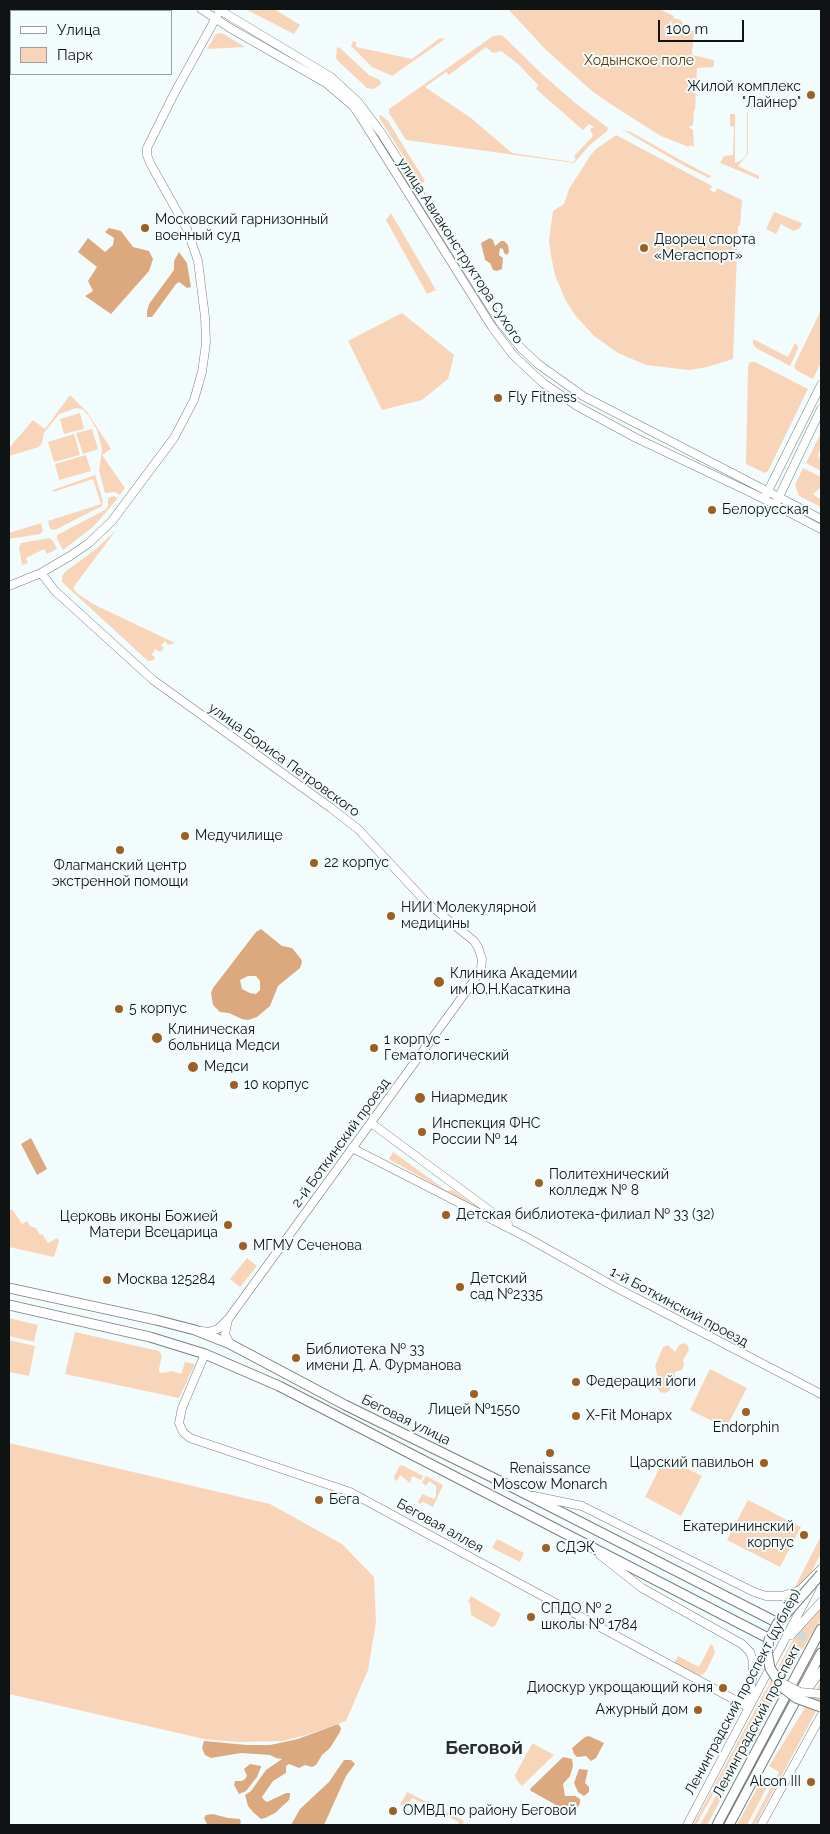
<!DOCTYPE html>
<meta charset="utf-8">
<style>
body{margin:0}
#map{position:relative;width:830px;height:1834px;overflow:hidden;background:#f3fcfc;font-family:Raleway,sans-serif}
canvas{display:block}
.frame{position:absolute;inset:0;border:10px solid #101313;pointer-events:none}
.legend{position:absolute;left:10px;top:10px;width:162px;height:65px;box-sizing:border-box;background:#f3fcfc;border:1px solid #989f9f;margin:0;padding:6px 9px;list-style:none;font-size:15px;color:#101313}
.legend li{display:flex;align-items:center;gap:10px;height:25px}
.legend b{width:25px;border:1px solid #989f9f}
.scale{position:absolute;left:658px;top:20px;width:86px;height:22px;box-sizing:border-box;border:2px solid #101313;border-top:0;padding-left:6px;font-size:15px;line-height:18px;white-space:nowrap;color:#101313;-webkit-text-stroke:4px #f3fcfc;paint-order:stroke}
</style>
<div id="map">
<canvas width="830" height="1834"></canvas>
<div class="frame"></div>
<ul class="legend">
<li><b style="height:6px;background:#fff"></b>Улица</li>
<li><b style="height:14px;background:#f8d5b9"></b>Парк</li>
</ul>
<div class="scale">100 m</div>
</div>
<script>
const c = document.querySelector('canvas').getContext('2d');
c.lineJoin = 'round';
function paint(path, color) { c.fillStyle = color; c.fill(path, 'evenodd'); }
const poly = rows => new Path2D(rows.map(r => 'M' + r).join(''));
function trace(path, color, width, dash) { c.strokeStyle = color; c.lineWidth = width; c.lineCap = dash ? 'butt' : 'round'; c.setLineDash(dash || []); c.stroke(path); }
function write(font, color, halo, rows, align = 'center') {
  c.font = font + ' Raleway,sans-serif'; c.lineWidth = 4; c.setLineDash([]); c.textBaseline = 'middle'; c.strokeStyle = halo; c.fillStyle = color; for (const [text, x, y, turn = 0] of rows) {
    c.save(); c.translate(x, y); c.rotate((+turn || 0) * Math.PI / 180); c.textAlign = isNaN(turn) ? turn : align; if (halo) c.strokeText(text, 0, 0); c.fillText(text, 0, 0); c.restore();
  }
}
const green = poly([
 [245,9,274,9,300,25,294,34],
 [508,9,659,9,674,16,673,18,681,20,686,30,694,31,692,55,714,60,714,67,697,68,695,110,694,110,693,125,689,127,693,130,694,147,689,145,689,147,661,136,612,105,592,91,546,50],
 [222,33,245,47,207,49,216,34],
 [500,35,503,36,542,74,574,102,608,128,607,131,590,145,574,163,406,140,389,113,389,109,493,36],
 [486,47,493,53,501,51,518,64,538,85,536,89,583,130,589,124,594,127,590,129,593,136,574,156,576,159,573,162,512,153,471,118,425,87,446,72,449,75],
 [440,38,445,39,392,76,372,67,351,46,353,41,356,42,356,47,412,59],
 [339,47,369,75,380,80,381,84,374,89,367,88,337,60,336,58,337,48],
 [735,109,735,163,742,160,747,154,747,112,748,112,748,154,738,166,759,176,759,179,720,163,724,156,733,155,734,127,730,126,730,114,735,114],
 [381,115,388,121,425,181,421,184,380,119,379,116],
 [623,130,631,132,684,162,711,176,709,178,683,165],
 [616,135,712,186,710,190,712,191,715,193,717,188,742,200,740,225,738,226,733,359,707,367,689,370,646,365,618,353,594,336,575,315,566,301,555,275,551,256,549,240,553,211,564,204,569,189,590,156,596,149],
 [774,212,802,223,800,228,794,231,781,224,776,234,766,229],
 [391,213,436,290,427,294,386,220],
 [821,310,821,362,813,379,796,370,794,366],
 [402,313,454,355,448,379,422,400,382,410,348,341],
 [753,339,788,357,795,343,798,346,798,349,790,366,756,348,753,344],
 [750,362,755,362,808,389,768,471,765,473,746,464,748,367],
 [70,395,87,412,111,449,102,455,125,488,120,495,115,492,105,493,99,470,102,450,101,445,97,430,88,415,82,409,76,408,59,414,44,433,42,443,39,447,9,456,9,448,33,420,45,429],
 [80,413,84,429,64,434,60,419],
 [92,429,98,449,83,454,76,433],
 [821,433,821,446,818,455,821,463,821,471,806,463],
 [74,434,80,455,54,462,48,442],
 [86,455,91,471,59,480,55,464],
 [803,468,821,477,821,487,813,494,821,500,821,507,799,496,795,485],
 [95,475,103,501,102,506,55,530,50,529,48,521,101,504,93,479,53,492,53,490],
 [114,496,118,498,94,526,63,550,57,539,57,535,105,510,108,506,108,498],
 [41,523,43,531,40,534,9,539,9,533],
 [116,530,73,588,78,594,95,605,175,643,168,645,165,641,161,645,164,648,160,652,155,649,152,655,155,657,154,660,148,661,62,582,62,576,66,571,95,550],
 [49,538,53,541,57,549,47,554,44,549,26,558,28,563,22,565,19,548,21,543],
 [393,1152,447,1191,453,1190,486,1214,389,1159],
 [12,1209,22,1224,27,1221,30,1226,36,1228,40,1235,42,1234,48,1243,57,1238,59,1241,54,1257,9,1247,9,1211],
 [247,1258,257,1266,240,1287,230,1279],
 [9,1318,38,1325,34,1342,9,1336],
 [75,1332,159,1351,162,1355,159,1369,159,1372,162,1373,172,1371,181,1374,185,1362,195,1364,179,1398,65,1374],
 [9,1340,35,1346,29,1376,9,1372],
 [685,1343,688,1346,689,1350,683,1360,684,1365,682,1370,675,1372,675,1379,669,1391,665,1393,660,1392,657,1387,658,1378,655,1366,663,1347,668,1345,675,1352,679,1345],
 [710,1369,747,1388,726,1428,690,1410],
 [9,1443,270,1504,342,1544,374,1577,376,1622,368,1670,346,1721,306,1735,282,1741,237,1742,204,1739,9,1694],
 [665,1457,702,1476,681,1516,645,1497],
 [402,1465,423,1476,421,1480,412,1476,410,1483,400,1475,397,1481,395,1480,394,1477,399,1467],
 [426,1476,443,1485,433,1507,423,1502,420,1504,418,1502,422,1494,434,1499,436,1496,436,1486,429,1481,426,1486,422,1482],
 [748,1500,801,1527,780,1567,727,1540],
 [821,1536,821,1553,809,1577,794,1589],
 [497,1539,524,1553,520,1562,492,1548],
 [471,1596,501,1614,495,1626,492,1627,471,1615,470,1603,468,1602],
 [821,1607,821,1619,789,1671,735,1773,727,1769,696,1825,693,1825,795,1636,800,1627],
 [711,1644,713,1646,715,1653,706,1671,701,1676,674,1663,678,1656,699,1667],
 [821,1682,821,1702,755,1825,751,1825,779,1772,769,1766],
 [532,1744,534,1744,554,1755,522,1786,516,1779,515,1775],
 [723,1783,728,1786,707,1825,700,1825],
 [760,1783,767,1787,747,1825,737,1825],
 [407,1792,464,1821,462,1825,458,1825,459,1822,412,1798,407,1808,400,1805]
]);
const forest = poly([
 [109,228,121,231,133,247,149,251,153,259,149,271,111,314,85,296,93,291,88,281,97,267,78,252,88,238,105,252,113,245,114,238,105,232],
 [490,238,493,240,495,246,501,241,504,241,508,245,509,252,507,255,504,253,503,249,500,248,499,255,503,258,502,269,497,271,493,270,490,263,485,260,481,243],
 [179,252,187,263,191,287,187,288,179,282,176,284,152,317,147,317,147,311,149,304,174,270,174,261],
 [261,929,282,946,292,948,301,959,302,962,300,968,278,986,270,1006,257,1017,248,1020,242,1019,229,1013,220,1012,213,1005,211,993,213,988,256,932],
 [248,976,256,976,260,981,260,990,256,994,250,993,242,989,240,980],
 [31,1138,47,1169,37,1175,21,1144],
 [338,1724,341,1728,340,1732,330,1748,322,1755,316,1765,312,1767,305,1765,299,1768,289,1764,286,1766,286,1773,273,1781,264,1794,262,1797,264,1800,267,1802,286,1793,290,1793,290,1796,289,1800,275,1813,265,1818,261,1819,253,1812,248,1806,245,1795,251,1791,266,1770,282,1759,276,1758,270,1755,241,1753,211,1758,205,1755,202,1748,204,1741,247,1745,270,1745,298,1739],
 [589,1736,604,1743,596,1758,591,1761,586,1756,577,1757,574,1754,572,1748,585,1737],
 [563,1757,572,1759,573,1766,570,1776,563,1784,565,1796,575,1796,580,1799,580,1803,576,1811,572,1814,531,1791,530,1789],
 [344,1760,351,1760,355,1764,346,1776,324,1825,291,1825,300,1809,329,1782],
 [250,1764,261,1766,261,1767,257,1777,246,1791,239,1794,234,1785,235,1781,242,1781,245,1779,247,1776,244,1769],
 [579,1769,588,1770,585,1783,589,1787,589,1792,584,1796,578,1792,574,1783],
 [213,1814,228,1818,240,1819,241,1823,238,1825,207,1824,204,1818,206,1815]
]);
const primaryTunnel = poly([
 [774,1621,821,1646],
 [766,1637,821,1665]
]);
const secondary = poly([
 [201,9,230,28,326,83,353,106,360,116,492,327,513,355,543,383,577,406,636,438,756,495,821,529],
 [218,9,331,77,358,102,382,134,500,322,521,348,538,364,583,396,821,519],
 [766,495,821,385],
 [777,501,821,409],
 [41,573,55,591,153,680,331,808,358,829,426,902,474,941,478,947,482,959,481,969,473,982,229,1318,218,1329,208,1332,202,1331],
 [9,586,41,573,70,556,89,543,112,521,174,438,194,400,202,372,206,343,205,317,198,261,187,229,150,163,147,155,147,148,175,92,217,16],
 [371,1123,508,1224],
 [352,1148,528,1238,613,1286,821,1394],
 [228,1320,225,1334,230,1344],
 [205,1354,182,1408,179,1423,183,1432,190,1438,350,1492,748,1707],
 [534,1496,582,1506,754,1592,766,1596,782,1596,800,1590,821,1569],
 [600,1555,642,1588,742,1644,750,1652,753,1661,753,1672,749,1701],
 [791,1635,821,1602],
 [802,1697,821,1671],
 [687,1825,812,1588],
 [761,1825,821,1716]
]);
const primary = poly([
 [9,1288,156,1320,195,1330,230,1344,345,1405,510,1486,774,1621],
 [9,1305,150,1337,205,1354,279,1386,766,1637],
 [717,1825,821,1629],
 [729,1825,821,1653]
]);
const secondaryBridge = poly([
 [781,1682,800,1692,821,1694]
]);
const primaryBridge = poly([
 [821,1574,777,1624,769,1640,767,1651,770,1668,782,1687,796,1698,821,1707]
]);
const markers = [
 [811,95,5,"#9c6023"],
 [145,228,5,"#9c6023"],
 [644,248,5,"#9c6023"],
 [498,398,5,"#9c6023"],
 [712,510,5,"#9c6023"],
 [185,836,5,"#9c6023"],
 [120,850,5,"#9c6023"],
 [314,863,5,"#9c6023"],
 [391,916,5,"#9c6023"],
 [439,982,6,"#9c6023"],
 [119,1009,5,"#9c6023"],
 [157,1038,6,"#9c6023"],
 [374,1048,5,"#9c6023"],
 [193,1067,6,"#9c6023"],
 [234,1085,5,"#9c6023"],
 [420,1098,6,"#9c6023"],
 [422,1132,5,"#9c6023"],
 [539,1183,5,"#9c6023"],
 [446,1215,5,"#9c6023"],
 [228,1225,5,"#9c6023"],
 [243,1246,5,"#9c6023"],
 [107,1280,5,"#9c6023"],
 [460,1287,5,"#9c6023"],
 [296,1358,5,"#9c6023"],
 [576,1382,5,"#9c6023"],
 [474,1394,5,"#9c6023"],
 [746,1412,5,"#9c6023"],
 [576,1416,5,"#9c6023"],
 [550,1453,5,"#9c6023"],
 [764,1463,5,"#9c6023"],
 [319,1500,5,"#9c6023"],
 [804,1535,5,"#9c6023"],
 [546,1548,5,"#9c6023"],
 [531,1617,5,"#9c6023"],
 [723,1688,5,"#9c6023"],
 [698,1710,5,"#9c6023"],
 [811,1782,5,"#9c6023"],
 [393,1811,5,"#9c6023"]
];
const parkNames = [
 ["Ходынское поле",639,61]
];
const poiNames = [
 ["Жилой комплекс",801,87,"right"],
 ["\"Лайнер\"",801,103,"right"],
 ["Московский гарнизонный",155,220],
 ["военный суд",155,236],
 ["Дворец спорта",654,240],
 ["«Мегаспорт»",654,256],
 ["Fly Fitness",508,398],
 ["Белорусская",722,510],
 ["Медучилище",195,836],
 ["22 корпус",324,863],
 ["Флагманский центр",120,866,"center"],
 ["экстренной помощи",120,882,"center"],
 ["НИИ Молекулярной",401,908],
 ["медицины",401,924],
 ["Клиника Академии",450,974],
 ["им Ю.Н.Касаткина",450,990],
 ["5 корпус",129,1009],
 ["Клиническая",168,1030],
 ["больница Медси",168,1046],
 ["1 корпус -",384,1040],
 ["Гематологический",384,1056],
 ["Медси",204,1067],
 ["10 корпус",244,1085],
 ["Ниармедик",431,1098],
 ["Инспекция ФНС",432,1124],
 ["России № 14",432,1140],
 ["Политехнический",549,1175],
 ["колледж № 8",549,1191],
 ["Детская библиотека-филиал № 33 (32)",456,1215],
 ["Церковь иконы Божией",218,1217,"right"],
 ["Матери Всецарица",218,1233,"right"],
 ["МГМУ Сеченова",253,1246],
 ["Детский",470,1279],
 ["сад №2335",470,1295],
 ["Москва 125284",117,1280],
 ["Библиотека № 33",306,1350],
 ["имени Д. А. Фурманова",306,1366],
 ["Федерация йоги",586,1382],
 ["Лицей №1550",474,1410,"center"],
 ["X-Fit Монарх",586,1416],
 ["Endorphin",746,1428,"center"],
 ["Царский павильон",754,1463,"right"],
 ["Renaissance",550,1469,"center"],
 ["Moscow Monarch",550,1485,"center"],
 ["Бега",329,1500],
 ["Екатерининский",794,1527,"right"],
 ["корпус",794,1543,"right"],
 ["СДЭК",556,1548],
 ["СПДО № 2",541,1609],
 ["школы № 1784",541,1625],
 ["Диоскур укрощающий коня",713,1688,"right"],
 ["Ажурный дом",688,1710,"right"],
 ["Alcon III",801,1782,"right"],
 ["ОМВД по району Беговой",403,1811]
];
const streetNames = [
 ["улица Авиаконструктора Сухого",460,251,57],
 ["улица Бориса Петровского",284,760,36],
 ["2-й Боткинский проезд",341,1143,-54],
 ["1-й Боткинский проезд",679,1307,28],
 ["Беговая улица",406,1420,26],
 ["Беговая аллея",440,1526,29],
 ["Ленинградский проспект (дублёр)",743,1692,-62],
 ["Ленинградский проспект",757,1721,-62]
];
const districtNames = [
 ["Беговой",484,1748]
];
paint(green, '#f8d5b9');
paint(forest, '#dca97f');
trace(primaryTunnel, '#d1d9d9', 9, [9, 4.5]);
trace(secondary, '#788080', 9);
trace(primary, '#788080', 11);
trace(secondary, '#fff', 8);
trace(primary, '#fff', 9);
trace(secondaryBridge, '#788080', 9, []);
trace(primaryBridge, '#788080', 11, []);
trace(secondaryBridge, '#fff', 8);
trace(primaryBridge, '#fff', 9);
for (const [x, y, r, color] of markers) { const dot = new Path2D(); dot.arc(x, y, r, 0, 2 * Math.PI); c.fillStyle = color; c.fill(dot); trace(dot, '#f3fcfc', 2); }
write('14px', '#643600', '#f3fcfc', parkNames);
write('14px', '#101313', '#f3fcfc', poiNames, 'left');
write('14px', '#101313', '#f3fcfc', streetNames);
write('bold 19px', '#272e2e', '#f3fcfc', districtNames);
</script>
